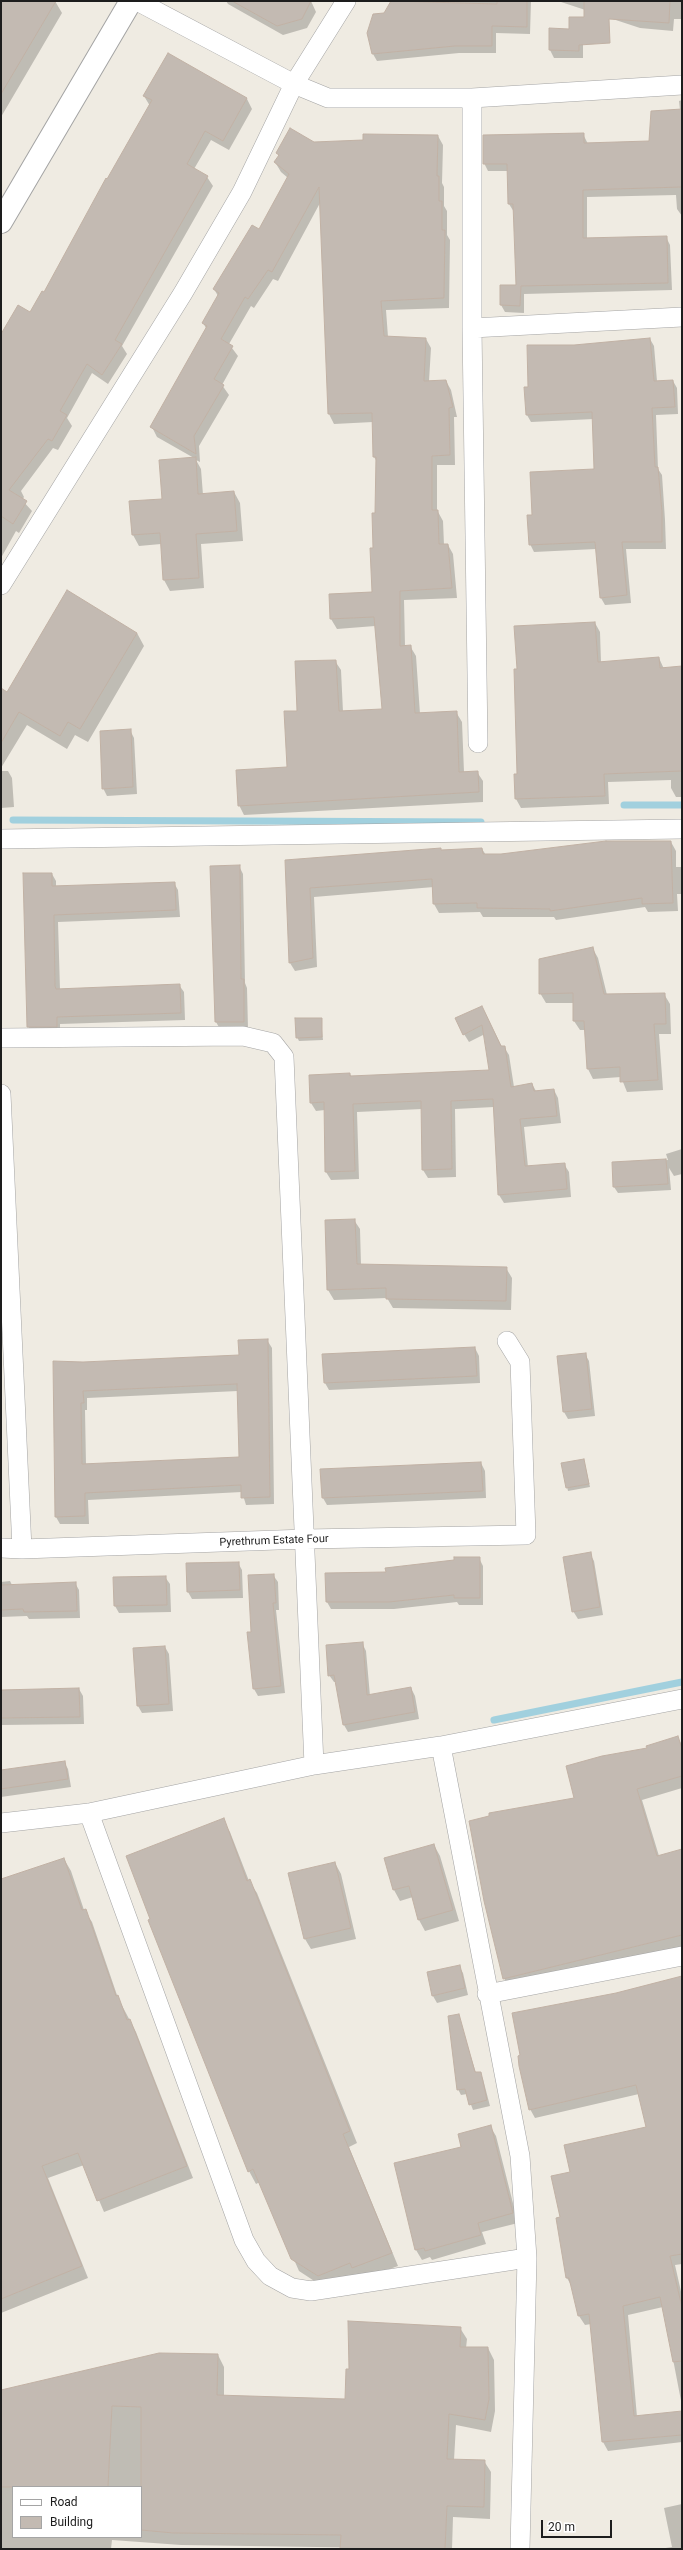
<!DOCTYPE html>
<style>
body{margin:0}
#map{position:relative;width:683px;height:2550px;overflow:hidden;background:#efebe2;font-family:Roboto,sans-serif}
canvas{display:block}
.frame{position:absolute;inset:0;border:2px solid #1d1d1d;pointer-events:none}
.legend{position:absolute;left:12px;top:2486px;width:130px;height:52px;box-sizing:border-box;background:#fff;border:1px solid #a5a5a5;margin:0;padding:5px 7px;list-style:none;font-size:12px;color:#1d1d1d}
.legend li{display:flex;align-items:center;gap:8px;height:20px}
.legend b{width:20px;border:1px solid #a5a5a5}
.scale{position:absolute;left:541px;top:2520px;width:71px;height:18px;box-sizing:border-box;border:2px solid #1d1d1d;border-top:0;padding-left:5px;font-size:12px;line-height:14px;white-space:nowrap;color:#1d1d1d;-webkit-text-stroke:3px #fff;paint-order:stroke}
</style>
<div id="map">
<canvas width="683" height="2550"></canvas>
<div class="frame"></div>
<ul class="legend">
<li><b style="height:5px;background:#fff"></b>Road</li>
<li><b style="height:11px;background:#c3bab2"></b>Building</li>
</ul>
<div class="scale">20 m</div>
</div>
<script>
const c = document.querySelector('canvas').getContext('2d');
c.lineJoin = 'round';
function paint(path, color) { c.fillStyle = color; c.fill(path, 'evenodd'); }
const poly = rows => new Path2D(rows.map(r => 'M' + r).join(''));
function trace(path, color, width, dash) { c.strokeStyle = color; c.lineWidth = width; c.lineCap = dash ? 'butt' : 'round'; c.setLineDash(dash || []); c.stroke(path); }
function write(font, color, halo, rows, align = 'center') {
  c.font = font + ' Roboto,sans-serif'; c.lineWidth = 3; c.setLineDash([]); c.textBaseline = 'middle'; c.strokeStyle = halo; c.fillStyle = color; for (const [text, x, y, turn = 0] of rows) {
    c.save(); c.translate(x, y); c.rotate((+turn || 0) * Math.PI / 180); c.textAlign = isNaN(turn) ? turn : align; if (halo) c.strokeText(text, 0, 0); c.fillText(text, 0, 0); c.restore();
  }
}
const shadow = poly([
 [1,1,55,1,62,13,1,117],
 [226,1,311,1,316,12,307,28,283,35,228,4],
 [392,1,531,1,530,34,496,33,496,53,459,53,377,61,373,54,385,14],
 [558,1,682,1,682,19,674,19,673,31,640,28],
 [550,29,583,37,583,58,554,58,550,50],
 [168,54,247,99,252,109,229,150,211,140,194,169,207,177,213,186,122,346,127,354,108,384,92,373,67,418,72,426,58,450,53,448,21,491,24,497,22,500,32,511,19,533,16,531,1,558,1,336,30,313,44,294,150,106,144,96],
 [682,100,682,216,677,209,676,195,587,197,587,239,666,237,670,245,672,290,524,294,524,313,505,312,501,305,517,286,514,212,509,204,508,171,488,171,484,163,583,134,588,144,650,142,680,110,679,101],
 [438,136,443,145,442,183,444,187,444,206,447,211,447,235,450,240,449,308,386,310,388,337,426,339,431,348,429,381,446,381,451,390,457,417,454,417,455,465,437,465,437,510,443,521,444,545,448,545,453,554,457,598,404,600,405,646,410,646,416,656,420,714,456,712,462,722,464,772,477,772,483,781,483,802,244,815,239,805,288,768,298,712,335,661,341,670,343,712,383,710,375,626,337,629,331,619,330,595,373,592,377,462,374,457,373,422,334,424,329,414,320,203,278,281,273,279,254,308,251,306,229,344,238,356,222,385,229,395,199,446,200,462,196,460,201,469,203,495,234,492,240,503,243,541,201,544,204,588,170,591,164,580,161,544,139,546,133,535,194,458,157,437,152,427,206,328,203,323,218,296,214,289,259,230,288,178,281,172,275,162,279,156,277,153,314,143],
 [650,339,654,346,657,381,673,381,677,388,678,414,656,415,658,469,662,475,665,520,666,549,626,549,631,603,605,605,601,598,596,549,534,552,530,544,533,516,595,470,594,419,531,422,527,415,525,388,529,388,574,346],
 [595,623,600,632,601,663,659,658,664,669,682,667,682,797,676,797,671,788,671,780,608,782,609,804,521,808,516,799,515,775,518,775],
 [137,633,144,646,88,742,75,735,67,749,27,725,1,768,1,689,8,693],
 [130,730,134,738,137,794,107,796,103,788],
 [1,771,8,771,12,778,14,807,1,808],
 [671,842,676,851,676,867,682,867,682,894,677,894,678,911,648,912,645,907,556,920,554,917,483,917,480,912,439,913,434,904,434,887,314,897,317,967,295,971,290,963,286,861,482,849,486,855],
 [239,866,243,874,245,983,247,988,248,1029,220,1029,216,1022,211,867],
 [52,874,56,881,56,887,174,883,178,890,180,917,58,922,60,990,179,985,184,992,185,1020,60,1024,60,1034,32,1034,28,1026],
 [593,949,598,958,607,995,664,994,670,1004,671,1034,659,1034,663,1090,627,1092,621,1077,593,1079,588,1069,585,1030,580,1030,574,1021,574,1003,546,1003,540,993],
 [486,1015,502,1047,504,1047,509,1055,514,1087,532,1084,536,1091,554,1090,558,1098,561,1123,524,1127,528,1167,564,1164,569,1172,571,1197,504,1203,499,1195,494,1107,455,1109,456,1177,428,1178,423,1170,422,1109,357,1112,359,1179,331,1180,326,1172,325,1110,316,1111,311,1103,350,1074,352,1077,490,1071,485,1034,469,1042,464,1034],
 [321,1019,323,1040,299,1041,297,1037],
 [682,1149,682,1174,674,1176,669,1168,671,1190,618,1193,614,1187,613,1163,668,1160,666,1154],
 [354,1220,360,1229,361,1265,506,1268,512,1278,511,1310,393,1308,387,1298,334,1300,328,1290,326,1221],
 [267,1340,272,1348,274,1504,246,1505,242,1492,88,1500,89,1524,60,1524,56,1517,54,1362,83,1363,240,1356],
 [238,1391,240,1458,86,1465,85,1410,87,1410,87,1398],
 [475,1348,479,1356,480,1383,329,1390,325,1383],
 [585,1354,589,1361,595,1416,568,1419,564,1412],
 [584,1460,590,1487,568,1491,562,1464],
 [481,1463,485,1471,486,1498,327,1505,323,1498],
 [590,1554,594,1561,603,1615,578,1619,573,1611],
 [479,1558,483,1566,483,1605,459,1605,457,1602,394,1609,331,1609,327,1602],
 [238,1563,242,1570,243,1598,192,1599,188,1592],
 [273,1575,278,1582,279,1610,276,1610,285,1693,258,1696,254,1689,252,1633],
 [165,1577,170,1584,171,1612,119,1613,115,1606],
 [10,1581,12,1585,75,1583,79,1590,80,1618,29,1619,27,1616,1,1617,1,1582],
 [362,1643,366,1651,370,1696,411,1688,415,1696,419,1719,348,1732,344,1725,336,1682,334,1682,329,1675],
 [165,1647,169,1654,173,1711,142,1713,138,1706,134,1649],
 [79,1689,83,1696,84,1724,1,1725,1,1690],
 [678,1738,682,1745,682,1788,642,1800,659,1856,682,1850,682,1947,510,1989,504,1978,576,1798,648,1749],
 [64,1762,68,1769,71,1787,1,1797,1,1771],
 [223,1820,230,1832,249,1881,257,1893,357,2143,349,2147,398,2266,360,2280,325,2288,299,2271,260,2182,256,2184,249,2171],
 [434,1845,440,1856,459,1921,425,1931,419,1920,413,1897,400,1901,394,1890,385,1859],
 [64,1859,71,1871,84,1910,92,1922,118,1998,136,2032,193,2178,104,2212,84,2165,48,2178,88,2278,1,2313,1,1880],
 [335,1863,341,1874,356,1939,311,1949,305,1939],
 [459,1966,463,1973,468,1995,437,2003,433,1996,428,1973],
 [682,1977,682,2264,675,2265,682,2296,682,2406,663,2307,628,2315,637,2417,682,2412,682,2442,608,2451,603,2442,591,2324,585,2325,579,2316,572,2287,567,2278,561,2218,571,2173,647,2127,639,2094,535,2118,530,2109,616,1994],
 [458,2015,476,2073,480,2073,483,2079,490,2106,473,2110,467,2094,461,2095,458,2089],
 [490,2126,496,2136,518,2223,482,2232,486,2244,432,2260,430,2257,422,2260,416,2250,395,2164,462,2148],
 [460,2328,467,2339,466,2348,488,2348,494,2360,495,2411,491,2432,456,2425,454,2460,484,2461,491,2472,490,2519,453,2517,452,2549,181,2545,112,2540,111,2549,1,2549,1,2391,218,2355,224,2367,224,2397,346,2400,350,2370],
 [13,2487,141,2487,141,2537,13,2537],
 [682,2504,682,2549,659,2549,672,2547,664,2508]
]);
const stream = poly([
 [624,805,682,805],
 [13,820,481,822],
 [494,1720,682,1682]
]);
const building = poly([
 [1,1,56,1,1,94,1,1],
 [232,1,311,1,302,19,277,26,232,1],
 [391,1,497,4,497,1,527,1,527,27,492,26,492,46,455,46,372,54,367,33,373,14,384,13,391,1],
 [584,1,670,1,669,23,609,19,610,43,579,45,579,51,549,50,549,28,569,29,569,17,584,17,584,1],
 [168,53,247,98,223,141,205,131,187,164,208,176,115,340,122,344,102,375,87,364,60,411,67,415,52,441,48,439,9,490,27,501,13,524,1,516,1,334,18,305,30,312,42,291,44,292,106,178,107,179,152,100,143,96,168,53],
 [682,109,682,187,583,190,583,238,667,236,668,283,521,286,520,306,500,305,500,285,516,285,513,204,508,204,507,164,483,164,483,135,584,133,584,143,649,141,651,111,682,109],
 [290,128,314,142,363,140,363,134,438,135,437,176,439,176,439,201,442,201,442,230,445,230,444,298,381,301,384,336,426,338,424,381,446,380,453,407,449,408,450,455,432,456,432,510,438,510,439,544,448,544,452,588,400,591,400,646,411,645,415,713,457,711,459,772,478,771,479,792,238,806,236,770,287,767,284,711,297,711,295,661,336,660,339,711,382,709,374,617,330,619,329,594,372,592,370,548,373,548,372,513,375,513,376,457,373,457,372,413,328,414,319,187,272,272,268,270,248,299,245,297,221,339,233,346,214,379,224,385,194,436,196,454,150,427,207,326,202,323,219,293,213,289,252,225,259,229,289,174,274,162,279,155,276,153,290,128],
 [650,338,654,381,673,380,675,407,652,408,655,467,658,467,662,512,662,542,622,542,627,595,600,598,595,542,529,545,527,515,532,515,530,472,594,469,592,412,526,415,524,387,528,387,527,345,574,345,650,338],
 [196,457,198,494,234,491,237,531,196,534,199,578,163,580,160,533,132,535,129,501,162,499,159,460,196,457],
 [67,590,137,633,80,729,68,722,60,736,19,712,1,743,1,688,7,692,67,590],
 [595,622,598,662,659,657,660,668,682,666,682,771,604,774,605,796,515,799,514,774,517,774,514,669,517,669,514,626,595,622],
 [131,729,133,787,102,789,100,731,131,729],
 [606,841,671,841,673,903,642,904,642,898,550,911,550,909,477,908,477,903,433,904,432,879,310,888,313,958,289,963,285,860,441,848,441,850,482,848,483,854,501,854,606,841],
 [240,865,241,979,244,979,244,1022,215,1022,210,866,240,865],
 [23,873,52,873,52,886,175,882,176,910,54,915,55,986,56,989,180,984,181,1013,57,1017,57,1027,27,1027,23,873],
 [593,947,604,994,665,993,666,1024,654,1024,658,1080,620,1082,620,1067,587,1069,584,1021,573,1021,573,993,539,994,539,959,593,947],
 [482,1006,501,1046,505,1046,511,1087,532,1083,534,1091,554,1089,557,1116,520,1119,525,1166,565,1163,567,1189,498,1195,493,1099,451,1101,452,1169,422,1170,421,1101,353,1104,355,1171,325,1172,324,1102,310,1103,309,1075,350,1073,350,1076,489,1070,482,1025,463,1035,455,1018,482,1006],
 [295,1018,322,1018,322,1037,296,1038,295,1018],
 [666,1159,668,1184,613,1187,612,1162,666,1159],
 [355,1219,357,1264,507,1267,506,1301,386,1299,386,1288,327,1290,325,1220,355,1219],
 [268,1339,270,1497,241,1498,241,1485,85,1493,85,1516,55,1517,53,1361,83,1362,239,1355,238,1340,268,1339],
 [237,1384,239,1457,82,1464,81,1403,84,1403,83,1391,237,1384],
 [475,1347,477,1376,324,1383,322,1354,475,1347],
 [586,1353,592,1409,563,1412,557,1356,586,1353],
 [584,1459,589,1484,566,1488,561,1463,584,1459],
 [481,1462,483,1491,322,1498,320,1469,481,1462],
 [591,1552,600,1607,572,1612,563,1557,591,1552],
 [454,1557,480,1557,480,1598,454,1598,454,1595,389,1602,326,1602,325,1573,386,1572,385,1568,454,1560,454,1557],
 [239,1562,240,1590,187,1592,186,1563,239,1562],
 [274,1574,276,1603,273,1603,281,1686,253,1689,247,1632,251,1632,248,1575,274,1574],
 [166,1576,167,1605,114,1606,113,1577,166,1576],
 [76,1582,77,1611,24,1612,23,1609,1,1610,1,1585,76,1582],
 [363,1642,367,1695,411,1687,415,1712,343,1725,334,1675,328,1676,326,1645,363,1642],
 [165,1646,169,1704,137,1706,133,1648,165,1646],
 [79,1688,80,1717,1,1718,1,1690,79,1688],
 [678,1736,682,1749,682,1776,637,1789,657,1856,682,1849,682,1935,503,1979,484,1901,469,1821,489,1816,489,1813,574,1798,566,1766,602,1756,647,1748,646,1746,678,1736],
 [65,1761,68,1779,1,1789,1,1770,65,1761],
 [224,1818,247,1881,250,1879,350,2131,343,2134,392,2253,352,2268,350,2263,318,2276,291,2259,253,2169,248,2172,148,1920,150,1919,126,1856,224,1818],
 [434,1844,453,1910,418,1920,409,1886,393,1890,384,1858,434,1844],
 [64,1858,82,1910,86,1909,116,1996,118,1995,127,2020,130,2019,187,2166,97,2201,78,2153,42,2166,82,2266,1,2299,1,1879,64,1858],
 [335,1862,351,1928,304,1939,288,1873,335,1862],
 [460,1965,465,1988,432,1996,427,1972,460,1965],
 [682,1976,682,2254,670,2256,682,2307,682,2361,673,2362,660,2297,623,2306,634,2416,682,2411,682,2435,602,2442,589,2314,578,2316,569,2278,566,2278,556,2218,560,2217,551,2176,570,2172,564,2145,646,2127,636,2085,529,2110,519,2066,518,2056,520,2055,512,2013,616,1993,682,1976],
 [459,2014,475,2072,481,2072,487,2100,469,2105,465,2089,457,2090,448,2016,459,2014],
 [491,2125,513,2213,478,2223,481,2235,425,2251,424,2248,415,2250,394,2163,461,2147,458,2134,491,2125],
 [348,2321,461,2327,460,2347,488,2347,489,2399,485,2420,449,2414,447,2459,485,2460,484,2507,447,2506,445,2549,340,2549,341,2535,173,2533,141,2530,141,2407,112,2406,108,2487,1,2487,1,2390,159,2353,218,2354,217,2395,345,2399,346,2369,349,2369,348,2321]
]);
const minor = poly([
 [137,1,294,84,328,98,472,98,682,85],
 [472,98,472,328,478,743],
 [472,328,682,317],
 [1,585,183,293,242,192,294,84,346,1],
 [1,839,682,829],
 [1,1038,243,1036,273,1043,284,1057,314,1765],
 [1,1094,22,1549,1,1548],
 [22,1549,306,1539,526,1535,520,1362,507,1341],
 [441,1746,520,2156,527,2258,520,2549],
 [89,1813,244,2240,256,2261,270,2276,292,2288,311,2291,527,2258],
 [1,1823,89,1813,314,1765,441,1746,682,1699],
 [487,1994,682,1956]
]);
const tertiary = poly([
 [1,222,131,1]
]);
const streetNames = [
 ["Pyrethrum Estate Four",274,1541,-2]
];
paint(shadow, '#0003');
trace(stream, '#a1d0de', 7);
paint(building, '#c3bab2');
trace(building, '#c1b1a4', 1);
trace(minor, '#a4a4a4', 20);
trace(tertiary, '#a4a4a4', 24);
trace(minor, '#fff', 19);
trace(tertiary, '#fff', 22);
write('11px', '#1d1d1d', '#fff', streetNames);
</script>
